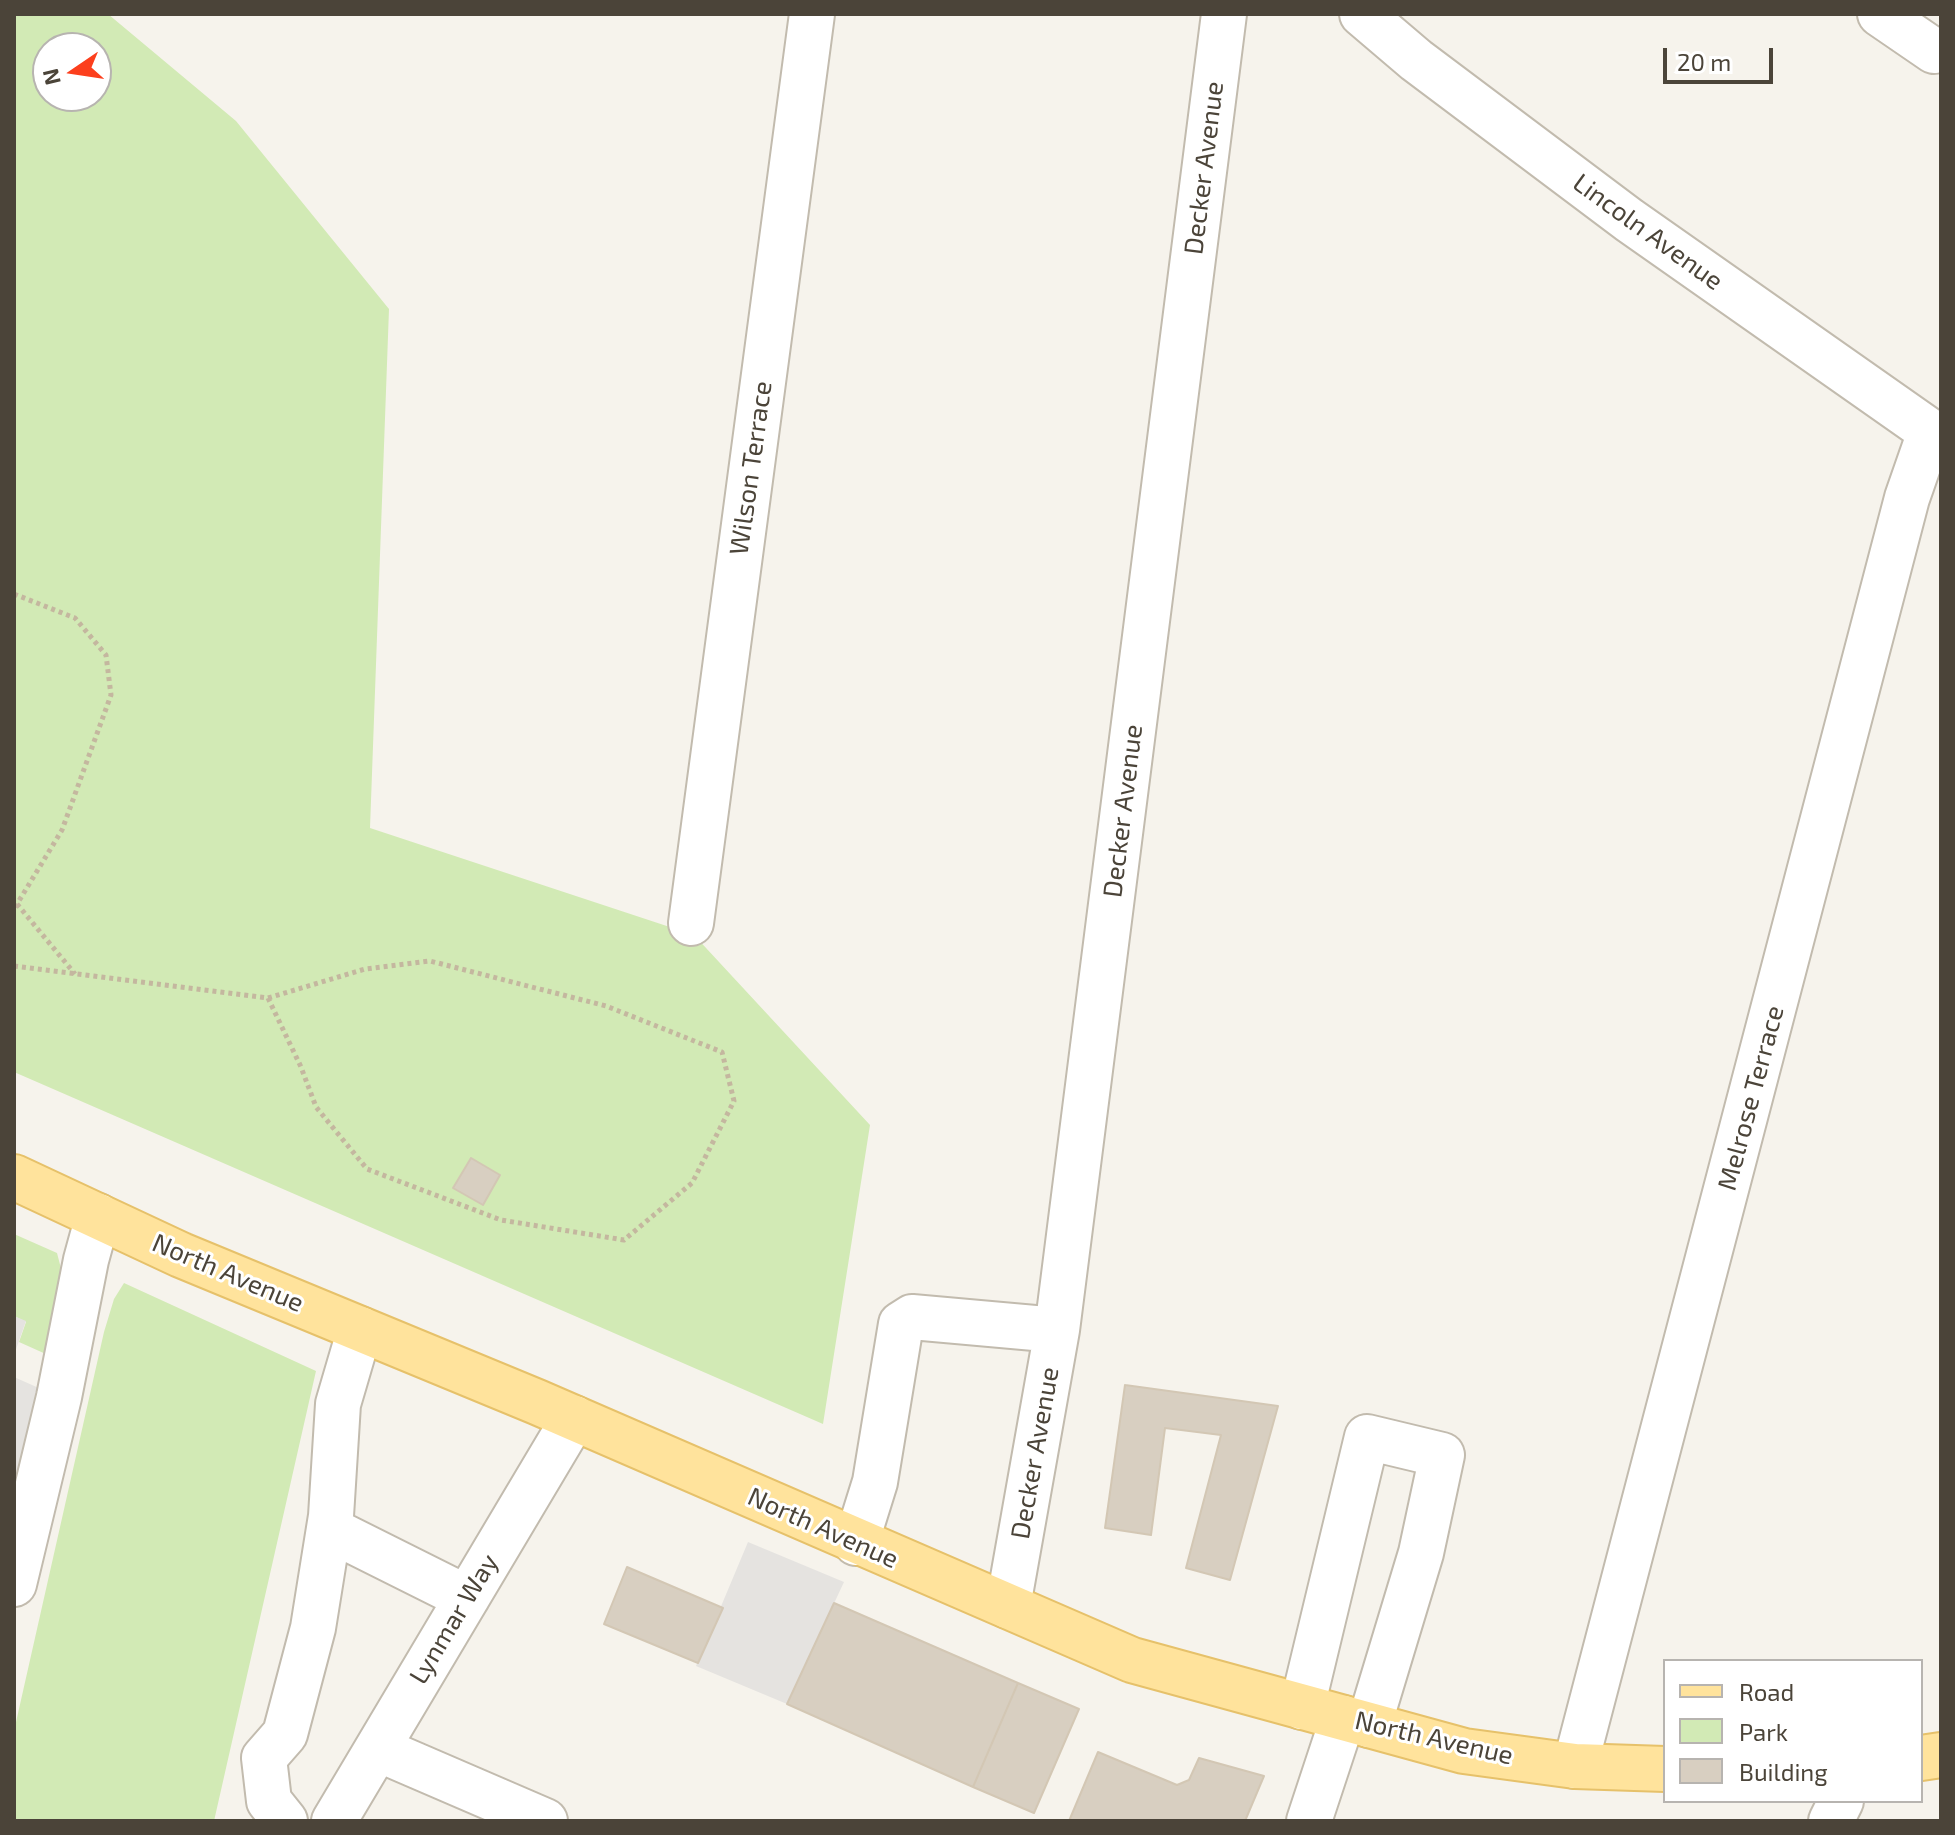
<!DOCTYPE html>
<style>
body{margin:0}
#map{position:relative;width:1955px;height:1835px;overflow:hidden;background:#f6f3ec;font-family:"Exo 2",sans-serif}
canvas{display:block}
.frame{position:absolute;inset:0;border:16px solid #4b4439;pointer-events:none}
.legend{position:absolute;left:1663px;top:1659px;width:260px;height:144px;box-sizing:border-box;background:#fff;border:2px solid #b7b4b0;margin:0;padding:10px 14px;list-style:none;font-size:24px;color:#4b4439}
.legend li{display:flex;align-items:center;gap:16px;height:40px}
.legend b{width:40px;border:2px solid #b7b4b0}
.north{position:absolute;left:32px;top:32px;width:80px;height:80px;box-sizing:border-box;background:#fff;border:2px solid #b7b4b0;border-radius:50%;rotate:257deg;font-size:22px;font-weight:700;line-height:32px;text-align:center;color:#4b4439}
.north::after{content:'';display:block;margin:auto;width:28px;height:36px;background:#fc3f1d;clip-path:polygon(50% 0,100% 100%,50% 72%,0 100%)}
.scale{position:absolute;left:1663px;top:48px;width:110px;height:36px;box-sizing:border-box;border:4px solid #4b4439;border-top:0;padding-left:10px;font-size:24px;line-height:28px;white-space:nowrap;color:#4b4439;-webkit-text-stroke:6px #fff;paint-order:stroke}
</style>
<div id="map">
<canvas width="1955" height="1835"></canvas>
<div class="frame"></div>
<ul class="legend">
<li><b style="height:10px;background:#ffe39c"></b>Road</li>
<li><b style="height:22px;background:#d2eab5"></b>Park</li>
<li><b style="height:22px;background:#d8cfc1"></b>Building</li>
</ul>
<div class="north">N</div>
<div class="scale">20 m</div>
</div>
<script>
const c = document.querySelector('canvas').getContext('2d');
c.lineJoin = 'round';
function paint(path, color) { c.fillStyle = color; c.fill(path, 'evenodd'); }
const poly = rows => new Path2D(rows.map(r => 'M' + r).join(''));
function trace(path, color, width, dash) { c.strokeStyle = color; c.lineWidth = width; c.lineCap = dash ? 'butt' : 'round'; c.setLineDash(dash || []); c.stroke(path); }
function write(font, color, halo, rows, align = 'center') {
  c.font = font + ' "Exo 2",sans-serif'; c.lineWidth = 6; c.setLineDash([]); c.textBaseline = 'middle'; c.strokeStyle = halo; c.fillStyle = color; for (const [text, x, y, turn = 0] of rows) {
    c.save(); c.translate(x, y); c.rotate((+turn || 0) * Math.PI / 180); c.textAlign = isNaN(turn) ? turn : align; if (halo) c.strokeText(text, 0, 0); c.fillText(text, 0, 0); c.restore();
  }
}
const green = poly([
 [14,14,108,14,236,121,389,309,370,828,694,935,870,1125,823,1424,14,1072],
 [48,48,96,48,96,96,48,96],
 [14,1234,57,1253,64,1280,48,1355,19,1342,26,1322,14,1316],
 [124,1283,316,1371,214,1821,14,1821,14,1731,104,1332,114,1299]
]);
const parking = poly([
 [14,1316,26,1321,14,1355],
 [14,1377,59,1397,14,1584],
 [748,1542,844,1582,787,1704,696,1666]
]);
const building = poly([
 [471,1158,500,1175,483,1205,453,1188,471,1158],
 [1125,1385,1278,1406,1230,1580,1186,1568,1221,1435,1165,1428,1151,1535,1105,1528,1125,1385],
 [627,1567,723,1608,698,1663,604,1624,627,1567],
 [834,1603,1018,1683,973,1787,787,1704,834,1603],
 [1018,1683,1079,1709,1034,1813,973,1787,1018,1683],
 [1098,1752,1177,1785,1189,1780,1199,1758,1264,1776,1245,1821,1069,1821,1098,1752]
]);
const path = poly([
 [14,594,75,618,106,655,111,695,62,830,14,909],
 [17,904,75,974],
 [14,966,268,998,365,969,430,961,606,1006,722,1052,734,1101,692,1183,624,1240,501,1220,367,1169,316,1107,301,1067,268,998]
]);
const minor = poly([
 [1362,14,1416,60,1629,220,1941,439],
 [1880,14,1934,51],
 [691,923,812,14],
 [329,1529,467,1598],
 [856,1543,875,1482,901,1324,912,1317,1057,1330],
 [14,1584,59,1397,86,1260,98,1216],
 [1008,1606,1057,1330,1224,14],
 [1302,1707,1367,1437,1442,1455,1421,1553,1369,1725],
 [378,1749,545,1821],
 [1575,1766,1907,498,1930,432],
 [285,1821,269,1801,264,1758,285,1734,313,1628,331,1516,338,1404,360,1329],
 [334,1821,574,1418],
 [1309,1821,1343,1718],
 [1831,1821,1841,1801]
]);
const major = poly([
 [14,1177,181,1255,537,1402,1132,1660,1464,1751,1575,1766,1665,1769],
 [1921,1758,1941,1755]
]);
const streetNames = [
 ["Decker Avenue",1204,168,-83],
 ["Lincoln Avenue",1648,232,36],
 ["Wilson Terrace",751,468,-82],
 ["Decker Avenue",1123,811,-83],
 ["Melrose Terrace",1751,1098,-75],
 ["North Avenue",228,1273,23],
 ["Decker Avenue",1035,1453,-80],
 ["North Avenue",823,1528,24],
 ["Lynmar Way",454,1619,-59],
 ["North Avenue",1434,1738,13]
];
paint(green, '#d2eab5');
paint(parking, '#e5e3e0');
paint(building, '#d8cfc1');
trace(building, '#d3c7b4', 2);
trace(minor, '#c2bbae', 48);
trace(major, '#e6c16a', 48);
trace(path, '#c4b79f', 5, [4, 4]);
trace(minor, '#fff', 44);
trace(major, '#ffe39c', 44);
write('26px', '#4b4439', '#fff', streetNames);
</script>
